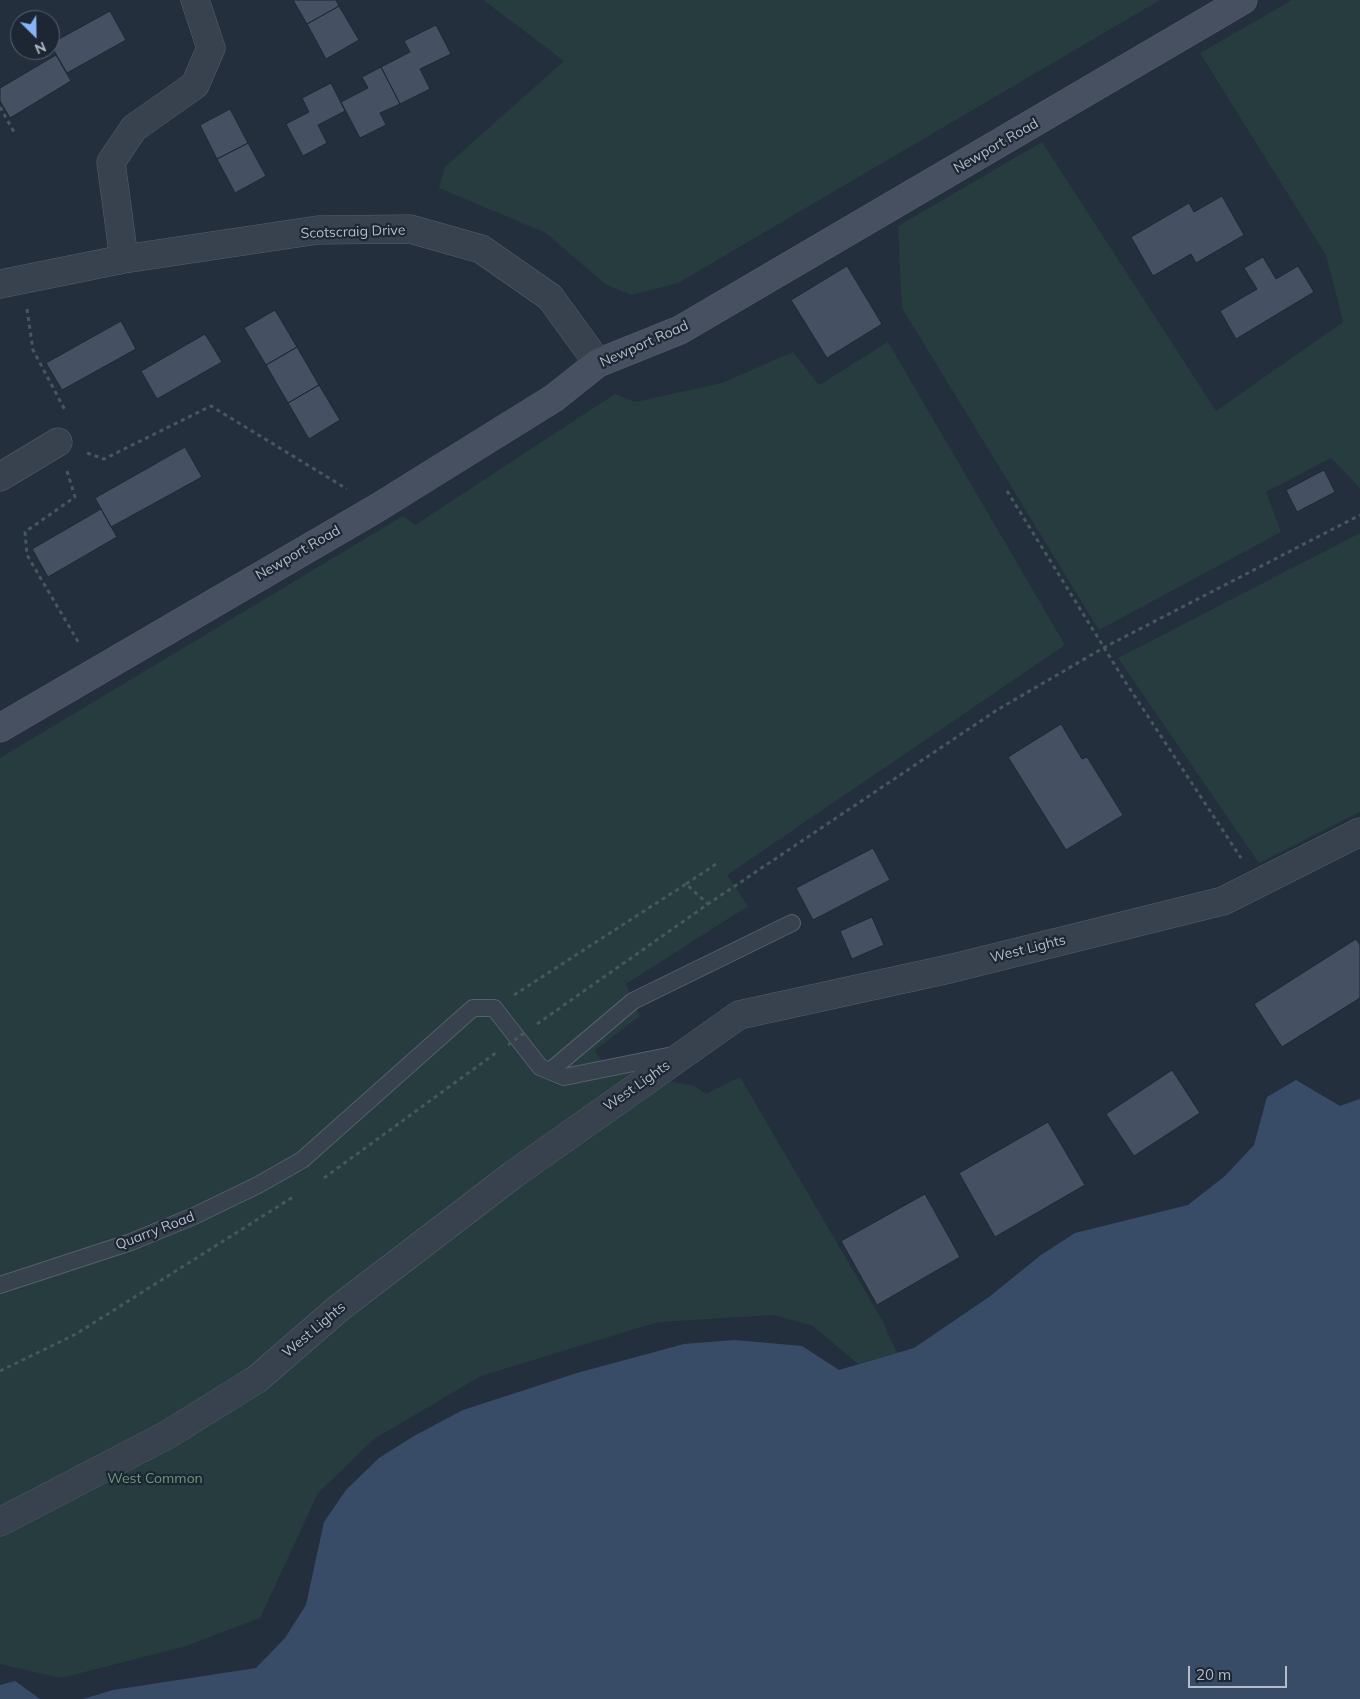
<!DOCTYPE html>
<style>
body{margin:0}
#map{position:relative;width:1360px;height:1699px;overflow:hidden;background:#242f3e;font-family:Mulish,sans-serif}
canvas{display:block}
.north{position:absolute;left:10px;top:10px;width:50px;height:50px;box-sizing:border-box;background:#1d2633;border:1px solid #59626f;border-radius:50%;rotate:157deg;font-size:14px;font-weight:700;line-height:20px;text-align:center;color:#b4bcc9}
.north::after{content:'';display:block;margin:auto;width:18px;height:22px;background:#8ab4f8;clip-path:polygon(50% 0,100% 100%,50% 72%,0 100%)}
.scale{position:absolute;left:1188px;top:1666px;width:99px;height:22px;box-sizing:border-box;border:2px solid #b4bcc9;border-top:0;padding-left:6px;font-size:15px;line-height:18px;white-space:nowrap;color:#b4bcc9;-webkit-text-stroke:4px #1d2633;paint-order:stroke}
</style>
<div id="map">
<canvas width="1360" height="1699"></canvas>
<div class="north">N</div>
<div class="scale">20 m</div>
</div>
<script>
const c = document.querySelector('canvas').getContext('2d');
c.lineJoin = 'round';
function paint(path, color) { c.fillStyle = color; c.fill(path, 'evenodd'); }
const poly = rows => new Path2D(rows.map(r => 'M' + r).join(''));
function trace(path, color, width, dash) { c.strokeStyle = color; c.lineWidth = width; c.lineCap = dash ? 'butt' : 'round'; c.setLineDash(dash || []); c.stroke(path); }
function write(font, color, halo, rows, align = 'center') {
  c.font = font + ' Mulish,sans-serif'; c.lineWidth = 4.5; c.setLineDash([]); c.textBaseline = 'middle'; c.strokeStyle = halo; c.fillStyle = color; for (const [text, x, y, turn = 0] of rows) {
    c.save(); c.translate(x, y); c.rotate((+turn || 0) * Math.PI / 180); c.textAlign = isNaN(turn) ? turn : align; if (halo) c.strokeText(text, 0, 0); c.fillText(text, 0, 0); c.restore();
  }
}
const green = poly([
 [483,0,1160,0,678,283,631,295,605,284,546,233,439,188,445,167,564,61],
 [1292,0,1360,0,1360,488,1331,458,1266,492,1281,532,1099,630,902,308,898,226,1042,142,1216,411,1343,322,1326,255,1200,53],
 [888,342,1065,645,727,875,748,906,626,984,640,1016,595,1050,606,1069,695,1086,706,1094,740,1077,882,1320,897,1353,858,1364,813,1326,774,1315,658,1322,481,1376,374,1439,318,1493,260,1618,183,1647,61,1678,0,1664,0,758,403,516,415,525,615,394,635,402,722,383,793,352,819,385],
 [1360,533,1360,812,1259,863,1118,658]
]);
const water = poly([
 [1296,1080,1340,1106,1360,1099,1360,1699,83,1699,113,1690,256,1668,285,1638,306,1605,324,1522,346,1490,379,1458,414,1436,463,1410,577,1373,684,1344,735,1340,802,1346,839,1370,914,1348,989,1297,1041,1255,1075,1233,1188,1205,1225,1176,1254,1145,1267,1097],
 [15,1681,40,1699,0,1699,0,1685]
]);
const building = poly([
 [293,0,336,0,339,6,307,24,293,0],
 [339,6,359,40,326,59,307,24,339,6],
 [110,11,126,40,67,73,50,44,110,11],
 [436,25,451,54,420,69,430,89,400,104,381,67,410,52,404,41,436,25],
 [56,55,71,81,10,118,0,101,0,88,56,55],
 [381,67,400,104,380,113,386,125,360,138,341,102,368,88,362,77,381,67],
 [331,83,345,111,318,125,327,143,303,156,286,124,309,112,302,98,331,83],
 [230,109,248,143,217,159,200,125,230,109],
 [248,143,266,176,235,193,217,159,248,143],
 [1222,196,1244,235,1196,263,1191,254,1153,276,1131,237,1189,203,1194,212,1222,196],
 [1263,257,1276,279,1298,266,1314,292,1236,339,1220,311,1257,289,1244,268,1263,257],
 [847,266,882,324,827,358,791,300,847,266],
 [275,310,297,347,266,365,244,328,275,310],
 [121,321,136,349,62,390,46,363,121,321],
 [205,334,222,362,157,399,141,371,205,334],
 [297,347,319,385,288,403,266,365,297,347],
 [319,385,340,420,309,439,288,403,319,385],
 [185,447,202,477,111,527,95,498,185,447],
 [1324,470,1335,492,1297,512,1286,490,1324,470],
 [101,509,117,537,48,577,32,549,101,509],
 [1061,724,1082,759,1087,757,1123,815,1066,850,1008,757,1061,724],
 [873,848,890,880,813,920,796,888,873,848],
 [872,917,884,945,852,959,840,931,872,917],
 [1356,939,1360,945,1360,998,1282,1047,1254,1004,1356,939],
 [1172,1070,1200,1113,1134,1156,1106,1114,1172,1070],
 [1048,1122,1085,1185,995,1237,959,1173,1048,1122],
 [925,1194,960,1257,877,1305,841,1241,925,1194]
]);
const path = poly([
 [0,107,14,132],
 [27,309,33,350,66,412],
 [87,453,104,459,211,406,347,489],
 [67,471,75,497,25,532,27,555,80,645],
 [1007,491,1126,683,1241,858],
 [686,884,716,864],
 [514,995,686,884,708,904],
 [537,1024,708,904,997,710,1105,647,1360,515],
 [324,1178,497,1052],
 [0,1371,76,1334,293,1197]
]);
const service = poly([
 [550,1071,633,1001,792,923],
 [0,1285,131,1242,194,1216,258,1185,302,1160,473,1008,494,1008,540,1067,564,1077,673,1055]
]);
const minor = poly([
 [124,259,111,162,134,128,195,85,211,48,195,0],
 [0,284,124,259,318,230,410,229,481,249,550,297,598,363],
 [0,477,58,442],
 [0,1522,167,1435,257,1379,339,1308,514,1174,739,1015,949,969,1223,901,1360,832]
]);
const secondary = poly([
 [0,728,377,508,554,398,598,363,680,330,1243,0]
]);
const pathBridge = poly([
 [508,1045,527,1031]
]);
const streetNames = [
 ["Newport Road",996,146,-30],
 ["Scotscraig Drive",353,232,-2],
 ["Newport Road",644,344,-24],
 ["Newport Road",298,553,-30],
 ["West Lights",1028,949,-14],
 ["West Lights",637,1086,-35],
 ["Quarry Road",155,1231,-21],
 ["West Lights",314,1330,-40]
];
const parkNames = [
 ["West Common",155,1479]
];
paint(green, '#263c3f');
paint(water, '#394c67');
paint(building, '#455162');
trace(building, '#1f2835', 1);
trace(service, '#565f6c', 18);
trace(minor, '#565f6c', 29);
trace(secondary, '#565f6c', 29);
trace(path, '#44595c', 3, [4, 4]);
trace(service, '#38414e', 16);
trace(minor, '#38414e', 28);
trace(secondary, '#465061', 28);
trace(pathBridge, '#44595c', 3, [4, 4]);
write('14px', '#b4bcc9', '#1d2633', streetNames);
write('14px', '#6b9a76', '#1d2633', parkNames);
</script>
